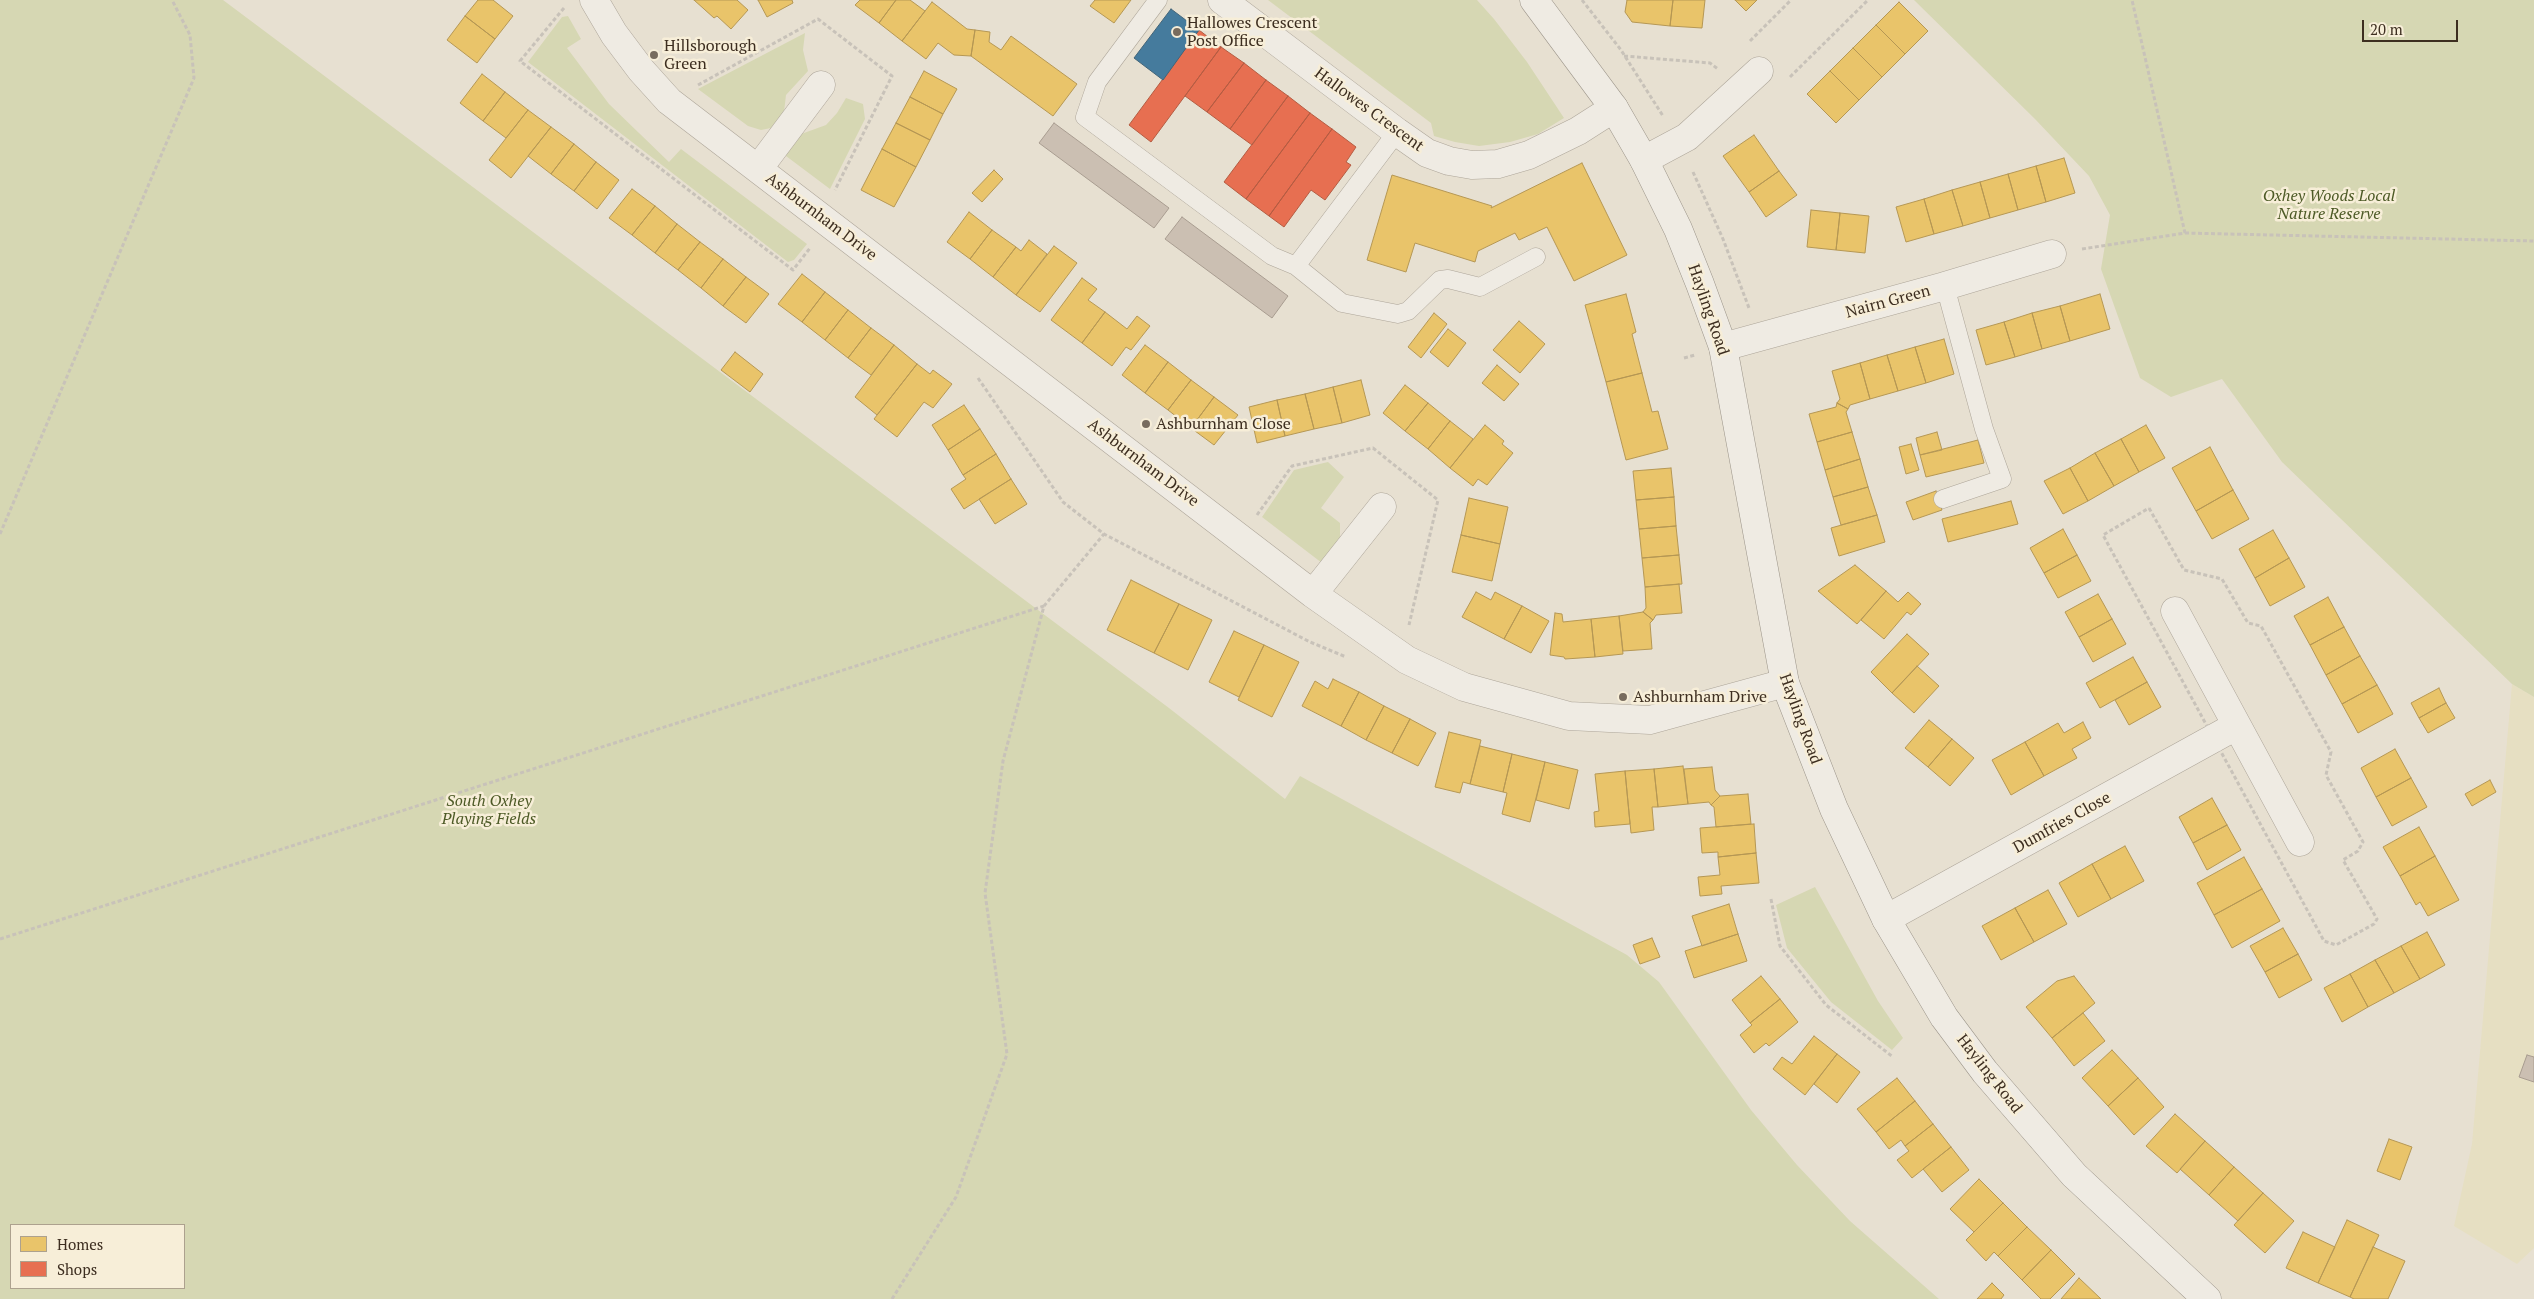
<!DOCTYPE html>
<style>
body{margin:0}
#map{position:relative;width:2534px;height:1299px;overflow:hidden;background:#e7e0d1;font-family:"PT Serif",serif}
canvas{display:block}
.legend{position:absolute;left:10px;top:1224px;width:175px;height:65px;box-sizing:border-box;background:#f7eed8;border:1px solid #ada18e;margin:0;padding:6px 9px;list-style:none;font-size:15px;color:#3d2e20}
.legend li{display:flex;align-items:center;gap:10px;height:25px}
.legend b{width:25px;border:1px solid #ada18e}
.scale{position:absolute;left:2362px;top:20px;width:96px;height:22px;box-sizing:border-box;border:2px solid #3d2e20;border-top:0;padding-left:6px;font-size:15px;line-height:18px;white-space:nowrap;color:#3d2e20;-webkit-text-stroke:4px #f7eed8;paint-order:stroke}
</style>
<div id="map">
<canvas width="2534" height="1299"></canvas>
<ul class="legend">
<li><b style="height:14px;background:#e9c46a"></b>Homes</li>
<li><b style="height:14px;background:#e76f51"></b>Shops</li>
</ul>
<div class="scale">20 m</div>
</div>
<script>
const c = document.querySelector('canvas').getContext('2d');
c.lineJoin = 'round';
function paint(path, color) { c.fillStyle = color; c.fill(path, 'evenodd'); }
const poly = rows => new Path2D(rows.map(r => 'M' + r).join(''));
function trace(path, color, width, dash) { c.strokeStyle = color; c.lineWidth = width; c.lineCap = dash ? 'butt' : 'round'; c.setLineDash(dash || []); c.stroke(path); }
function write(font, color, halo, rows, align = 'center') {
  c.font = font + ' "PT Serif",serif'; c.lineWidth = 5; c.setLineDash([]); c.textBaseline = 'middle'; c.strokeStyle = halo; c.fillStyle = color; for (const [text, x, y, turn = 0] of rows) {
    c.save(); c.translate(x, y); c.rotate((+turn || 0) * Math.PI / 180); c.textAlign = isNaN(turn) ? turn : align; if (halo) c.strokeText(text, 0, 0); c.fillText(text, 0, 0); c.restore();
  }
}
const farmland = poly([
 [2512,684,2534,697,2534,1248,2517,1264,2454,1226,2472,1144]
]);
const green = poly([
 [0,0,223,0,1169,708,1285,799,1300,776,1627,955,1659,982,1751,1110,1797,1165,1850,1221,1939,1299,0,1299],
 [11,1225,184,1225,184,1288,11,1288],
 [1268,0,1477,0,1494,19,1527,62,1564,118,1538,134,1510,142,1479,146,1455,142,1434,136,1431,123],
 [1914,0,2534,0,2534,697,2512,684,2282,462,2222,379,2171,397,2140,378,2101,269,2110,215,2089,176,2035,119],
 [568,16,581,39,567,48,609,104,669,162,681,149,807,244,794,260,788,262,528,62,562,17],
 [805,33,803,50,808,71,786,95,784,112,771,128,761,130,748,126,698,89],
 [846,98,863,104,865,119,830,189,782,153,793,137,826,125,837,113],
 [1328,462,1344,477,1321,508,1340,523,1340,537,1335,549,1322,563,1262,517,1294,470],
 [1815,887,1878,1001,1903,1038,1892,1050,1831,1002,1787,948,1776,905]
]);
const homes = poly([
 [478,0,493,0,513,16,495,39,465,16,478,0],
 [694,0,737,0,748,10,731,29,717,16,714,18,694,0],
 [758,0,792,0,793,3,767,17,758,0],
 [860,0,896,0,879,23,855,5,860,0],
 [896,0,910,0,925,11,902,41,879,23,896,0],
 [1095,0,1131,0,1114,23,1090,6,1095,0],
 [1627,0,1673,0,1670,26,1632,22,1625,12,1627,0],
 [1673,0,1705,0,1702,28,1670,26,1673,0],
 [1735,0,1757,0,1746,11,1735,0],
 [932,2,967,29,975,30,971,56,954,55,938,43,926,59,902,41,932,2],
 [1899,2,1928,31,1905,54,1876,25,1899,2],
 [465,16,495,39,477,63,447,40,465,16],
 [1876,25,1905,54,1882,77,1853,48,1876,25],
 [975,30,990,32,989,42,1001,50,1011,36,1077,84,1053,116,971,56,975,30],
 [1853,48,1882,77,1859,100,1830,71,1853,48],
 [924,71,957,89,943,114,910,97,924,71],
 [1830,71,1859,100,1836,123,1807,94,1830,71],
 [482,74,505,92,483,121,460,103,482,74],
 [505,92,528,110,506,138,483,121,505,92],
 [910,97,943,114,930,140,896,123,910,97],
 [528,110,551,127,511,178,489,160,528,110],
 [896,123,930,140,916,167,882,149,896,123],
 [551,127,574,144,551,174,528,156,551,127],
 [1754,135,1779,171,1749,192,1723,156,1754,135],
 [574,144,596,162,574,191,551,174,574,144],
 [882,149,916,167,894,207,861,190,882,149],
 [2064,158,2075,193,2046,202,2036,166,2064,158],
 [596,162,619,180,597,209,574,191,596,162],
 [1582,163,1627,255,1574,281,1547,227,1519,240,1515,233,1478,251,1475,262,1415,243,1406,272,1367,260,1392,175,1492,206,1491,208,1582,163],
 [2036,166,2046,202,2018,210,2008,174,2036,166],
 [994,170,1003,179,982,202,972,193,994,170],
 [1779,171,1797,195,1766,217,1749,192,1779,171],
 [2008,174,2018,210,1990,218,1980,182,2008,174],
 [1980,182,1990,218,1963,226,1952,190,1980,182],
 [632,189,655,206,632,235,609,218,632,189],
 [1952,190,1963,226,1934,234,1924,199,1952,190],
 [1924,199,1934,234,1906,242,1896,207,1924,199],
 [655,206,677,224,655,253,632,235,655,206],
 [1811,210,1840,213,1836,250,1807,247,1811,210],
 [969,212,992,230,970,259,947,242,969,212],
 [1840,213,1869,216,1865,253,1836,250,1840,213],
 [677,224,700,242,678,270,655,253,677,224],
 [992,230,1016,247,993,277,970,259,992,230],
 [1029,240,1047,254,1016,295,993,277,1016,247,1021,251,1029,240],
 [700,242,723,259,701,288,678,270,700,242],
 [1054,246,1077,263,1040,312,1016,295,1054,246],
 [723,259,746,277,723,306,701,288,723,259],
 [802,274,825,292,802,322,778,304,802,274],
 [746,277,769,294,746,323,723,306,746,277],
 [1082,278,1097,289,1088,300,1105,312,1082,343,1051,320,1082,278],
 [825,292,848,310,825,340,802,322,825,292],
 [1626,294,1636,332,1632,334,1642,373,1606,382,1585,305,1626,294],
 [2100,294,2110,329,2070,341,2060,306,2100,294],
 [2060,306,2070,341,2042,349,2032,313,2060,306],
 [848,310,871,328,848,358,825,340,848,310],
 [1105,312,1127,329,1137,316,1150,326,1131,350,1126,347,1112,366,1082,343,1105,312],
 [1434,313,1447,324,1421,358,1408,347,1434,313],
 [2032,313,2042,349,2015,357,2004,322,2032,313],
 [1519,321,1545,344,1520,373,1493,350,1519,321],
 [2004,322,2015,357,1986,365,1976,330,2004,322],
 [871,328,894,345,871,375,848,358,871,328],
 [1448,329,1466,343,1448,367,1430,352,1448,329],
 [1944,339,1954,374,1926,383,1915,347,1944,339],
 [894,345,917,364,877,415,855,397,894,345],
 [1145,345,1168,362,1145,393,1122,375,1145,345],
 [1915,347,1926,383,1898,391,1887,355,1915,347],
 [735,352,763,374,750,392,721,370,735,352],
 [1887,355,1898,391,1870,399,1860,363,1887,355],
 [1168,362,1191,380,1168,410,1145,393,1168,362],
 [1860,363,1870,399,1850,405,1848,409,1837,403,1840,399,1832,371,1860,363],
 [917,364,930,374,933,370,952,384,933,408,924,402,897,437,874,419,917,364],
 [1497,365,1519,384,1504,401,1482,383,1497,365],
 [1642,373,1652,412,1658,411,1668,449,1626,460,1606,382,1642,373],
 [1191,380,1214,397,1191,428,1168,410,1191,380],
 [1361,380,1370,415,1342,423,1333,387,1361,380],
 [1405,385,1428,403,1405,431,1383,413,1405,385],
 [1333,387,1342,423,1314,429,1305,394,1333,387],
 [1305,394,1314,429,1285,436,1277,400,1305,394],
 [1214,397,1238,415,1214,445,1191,428,1214,397],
 [1277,400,1285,436,1257,443,1249,407,1277,400],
 [1428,403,1450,421,1428,449,1405,431,1428,403],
 [1837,403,1848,409,1846,412,1852,432,1817,442,1809,414,1836,407,1837,403],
 [964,405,980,429,948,450,932,425,964,405],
 [1450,421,1473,439,1450,468,1428,449,1450,421],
 [1485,425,1504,441,1502,444,1513,453,1487,485,1478,479,1473,486,1450,468,1485,425],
 [2146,425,2165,458,2139,472,2121,439,2146,425],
 [980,429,996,454,963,475,948,450,980,429],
 [1852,432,1860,459,1825,470,1817,442,1852,432],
 [1937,432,1942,450,1920,455,1916,438,1937,432],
 [2121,439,2139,472,2114,486,2095,453,2121,439],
 [1978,440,1984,463,1926,477,1920,455,1978,440],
 [1911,444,1919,470,1906,474,1899,447,1911,444],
 [2210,447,2233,490,2196,511,2172,468,2210,447],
 [2095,453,2114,486,2088,501,2070,468,2095,453],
 [996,454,1011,479,964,509,951,489,966,479,963,475,996,454],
 [1860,459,1868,487,1833,497,1825,470,1860,459],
 [1671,468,1674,497,1636,500,1633,471,1671,468],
 [2070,468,2088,501,2063,514,2044,481,2070,468],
 [1011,479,1027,504,995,524,979,499,1011,479],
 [1868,487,1877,515,1841,525,1833,497,1868,487],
 [2233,490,2249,519,2212,539,2196,511,2233,490],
 [1936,491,1942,510,1913,520,1906,502,1936,491],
 [1674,497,1676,526,1639,529,1636,500,1674,497],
 [1469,498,1508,507,1500,544,1461,535,1469,498],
 [2011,501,2018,524,1948,542,1942,519,2011,501],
 [1877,515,1885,542,1839,556,1831,528,1877,515],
 [1676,526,1679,555,1642,558,1639,529,1676,526],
 [2063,529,2077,555,2044,573,2030,548,2063,529],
 [2273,530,2289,558,2255,578,2239,549,2273,530],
 [1461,535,1500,544,1492,581,1452,572,1461,535],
 [1679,555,1682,584,1645,587,1642,558,1679,555],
 [2077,555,2091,581,2058,598,2044,573,2077,555],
 [2289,558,2305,587,2270,606,2255,578,2289,558],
 [1855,565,1886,591,1857,624,1818,591,1855,565],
 [1131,580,1179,604,1154,653,1107,630,1131,580],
 [1679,584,1682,613,1656,615,1653,620,1643,612,1646,608,1645,587,1679,584],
 [1886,591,1898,602,1908,592,1921,604,1911,615,1907,612,1884,639,1861,620,1886,591],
 [1476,592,1491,600,1495,592,1522,606,1504,639,1462,617,1476,592],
 [2098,594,2112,619,2079,637,2065,612,2098,594],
 [2328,597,2344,627,2310,645,2294,616,2328,597],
 [1179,604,1212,620,1188,670,1154,653,1179,604],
 [1522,606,1549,621,1531,653,1504,639,1522,606],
 [1643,612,1653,620,1650,623,1652,649,1623,651,1619,616,1643,612],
 [1555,613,1562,614,1563,622,1591,619,1595,657,1565,659,1564,657,1550,655,1555,613],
 [1619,616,1623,654,1595,657,1591,619,1619,616],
 [2112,619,2126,644,2093,662,2079,637,2112,619],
 [2344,627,2360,656,2326,675,2310,645,2344,627],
 [1234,631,1264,645,1239,697,1209,682,1234,631],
 [1907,634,1929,654,1892,693,1871,672,1907,634],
 [1264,645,1299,662,1272,717,1238,700,1264,645],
 [2360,656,2377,685,2342,704,2326,675,2360,656],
 [2133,657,2147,682,2100,708,2086,683,2133,657],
 [1917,666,1939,686,1914,713,1892,693,1917,666],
 [1333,679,1359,692,1341,726,1302,706,1315,681,1328,689,1333,679],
 [2147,682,2161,707,2129,725,2115,700,2147,682],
 [2377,685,2393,714,2358,733,2342,704,2377,685],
 [2439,688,2446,703,2419,718,2411,703,2439,688],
 [1359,692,1384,706,1366,740,1341,726,1359,692],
 [2446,703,2455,718,2428,733,2419,718,2446,703],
 [1384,706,1410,719,1392,753,1366,740,1384,706],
 [1410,719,1436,733,1418,766,1392,753,1410,719],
 [1929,720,1952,739,1928,767,1905,748,1929,720],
 [2083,722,2091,738,2072,749,2077,758,2044,776,2025,742,2058,723,2064,733,2083,722],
 [1449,732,1481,740,1470,784,1463,782,1460,793,1435,787,1449,732],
 [1952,739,1974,758,1950,786,1928,767,1952,739],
 [2025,742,2044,776,2011,795,1992,760,2025,742],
 [1480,746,1512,754,1503,792,1470,784,1480,746],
 [2395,749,2411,778,2376,797,2361,768,2395,749],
 [1512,754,1545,762,1530,822,1502,814,1507,793,1503,792,1512,754],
 [1545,762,1578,770,1569,809,1536,800,1545,762],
 [1683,766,1688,804,1658,807,1654,769,1683,766],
 [1712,767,1715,790,1720,796,1711,805,1709,802,1688,804,1684,769,1712,767],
 [1654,769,1658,807,1652,807,1654,830,1631,833,1625,771,1654,769],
 [1625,771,1630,824,1595,827,1594,812,1599,811,1595,774,1625,771],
 [2411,778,2427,807,2392,826,2376,797,2411,778],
 [2490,780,2496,792,2472,806,2465,794,2490,780],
 [1748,794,1751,824,1716,827,1714,807,1711,805,1720,796,1748,794],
 [2212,798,2227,825,2193,843,2179,817,2212,798],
 [1754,824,1756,853,1718,857,1718,852,1702,853,1700,828,1754,824],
 [2227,825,2241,850,2207,870,2193,843,2227,825],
 [2419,827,2435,856,2400,876,2383,847,2419,827],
 [2125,846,2144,881,2111,899,2092,864,2125,846],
 [1756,853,1759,883,1721,886,1722,894,1700,896,1698,877,1720,875,1718,857,1756,853],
 [2435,856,2459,900,2428,916,2420,902,2416,905,2400,876,2435,856],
 [2244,857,2262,889,2214,915,2197,883,2244,857],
 [2092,864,2111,899,2078,917,2059,883,2092,864],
 [2262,889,2280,921,2232,948,2214,915,2262,889],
 [2048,890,2067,924,2034,942,2015,908,2048,890],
 [1729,904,1738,934,1702,946,1692,916,1729,904],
 [2015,908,2034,942,2001,960,1982,926,2015,908],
 [2283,928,2298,954,2265,972,2250,946,2283,928],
 [2427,932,2445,965,2420,979,2401,946,2427,932],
 [1738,934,1747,961,1694,978,1685,951,1738,934],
 [1652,938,1660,957,1640,964,1633,945,1652,938],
 [2401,946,2420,979,2394,993,2375,960,2401,946],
 [2298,954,2312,980,2279,998,2265,972,2298,954],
 [2375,960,2394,993,2368,1007,2350,974,2375,960],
 [2350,974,2368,1007,2342,1022,2324,988,2350,974],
 [1761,976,1780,999,1750,1023,1732,1000,1761,976],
 [2074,976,2095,1003,2052,1038,2026,1007,2057,981,2074,976],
 [1780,999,1798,1022,1769,1046,1766,1043,1754,1053,1740,1035,1752,1025,1750,1023,1780,999],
 [2083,1013,2105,1041,2074,1066,2052,1038,2083,1013],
 [1814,1036,1837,1054,1805,1095,1773,1069,1782,1057,1792,1064,1814,1036],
 [2112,1050,2138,1078,2108,1106,2082,1078,2112,1050],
 [1837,1054,1860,1072,1837,1103,1814,1084,1837,1054],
 [1897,1078,1915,1101,1876,1132,1857,1109,1897,1078],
 [2138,1078,2164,1107,2134,1135,2108,1106,2138,1078],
 [1915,1101,1933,1124,1905,1146,1901,1140,1889,1149,1876,1132,1915,1101],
 [2175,1114,2205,1141,2177,1173,2146,1146,2175,1114],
 [1933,1124,1951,1147,1912,1178,1897,1160,1909,1151,1905,1146,1933,1124],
 [2389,1139,2412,1147,2400,1180,2377,1171,2389,1139],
 [2205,1141,2234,1167,2209,1195,2180,1169,2205,1141],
 [1951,1147,1969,1170,1942,1192,1923,1169,1951,1147],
 [2234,1167,2263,1193,2238,1221,2209,1195,2234,1167],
 [1979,1179,2003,1203,1974,1232,1950,1209,1979,1179],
 [2263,1193,2294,1221,2265,1253,2234,1225,2263,1193],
 [2003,1203,2027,1227,1998,1256,1994,1252,1986,1261,1966,1240,2003,1203],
 [2347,1220,2379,1235,2350,1297,2318,1283,2347,1220],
 [2027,1227,2051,1250,2022,1280,1998,1256,2027,1227],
 [2303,1232,2335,1247,2318,1283,2286,1268,2303,1232],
 [2373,1247,2405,1261,2388,1299,2354,1299,2350,1297,2373,1247],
 [2051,1250,2075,1274,2050,1299,2041,1299,2022,1280,2051,1250],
 [2079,1278,2101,1299,2061,1299,2079,1278],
 [1992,1283,2004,1295,2001,1299,1977,1299,1992,1283]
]);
const shops = poly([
 [1199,30,1221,47,1151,142,1129,125,1199,30],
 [1221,47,1244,63,1207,112,1185,96,1221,47],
 [1244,63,1266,80,1230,129,1207,112,1244,63],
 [1266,80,1288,96,1252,145,1230,129,1266,80],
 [1288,96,1310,113,1246,199,1224,182,1288,96],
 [1310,113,1332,129,1269,216,1246,199,1310,113],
 [1332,129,1356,147,1346,162,1351,165,1325,200,1311,190,1284,227,1269,216,1332,129]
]);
const public = poly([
 [1171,9,1199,30,1163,80,1134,58,1171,9]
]);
const building = poly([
 [1054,123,1169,208,1154,228,1039,143,1054,123],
 [1182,217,1288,296,1272,318,1165,239,1182,217],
 [2527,1055,2534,1057,2534,1082,2519,1077,2527,1055]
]);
const path = poly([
 [1582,0,1621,50,1663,116],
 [564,8,520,61,793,270,810,248],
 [1750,41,1791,0],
 [1624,56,1710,63,1718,69],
 [1790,77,1868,0],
 [698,85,818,19,892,76,835,190],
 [1693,172,1723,239,1749,308],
 [2185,233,2534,241],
 [2082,249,2185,233,2132,0],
 [1684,358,1695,355],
 [978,378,1063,502,1104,534,1310,642,1346,657],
 [2149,508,2184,570,2222,579,2248,623,2261,626,2331,752,2326,775,2363,842,2358,851,2343,860,2377,919,2374,924,2336,945,2324,941,2103,535,2149,508],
 [1257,515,1292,466,1373,448,1438,500,1409,625],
 [0,534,194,78,190,35,172,0],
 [1771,899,1780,946,1826,1005,1893,1057],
 [0,939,1044,606],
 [892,1299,956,1197,1007,1054,985,893,1003,761,1044,606,1104,534]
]);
const lane = poly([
 [1158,0,1097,82,1085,117,1272,256,1296,266,1397,132],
 [1296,266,1342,303,1398,314,1408,311,1440,280,1448,279,1480,287,1536,257],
 [1943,499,2002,479,1984,429,1945,286]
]);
const street = poly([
 [594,0,614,34,641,70,669,101,1313,594,1407,660,1464,687,1569,716,1650,720,1785,683],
 [1222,0,1397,132,1427,153,1449,161,1472,165,1498,164,1529,155,1578,131,1614,108],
 [1644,160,1687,137,1759,71],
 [758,169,821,85],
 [1723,347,1945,286,2052,254],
 [1313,594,1382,507],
 [2175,611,2300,842],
 [1886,919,2236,726]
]);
const secondary = poly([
 [1534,0,1614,108,1644,160,1678,229,1700,284,1723,347,1785,683,1834,809,1886,919,1944,1017,1985,1072,2074,1175,2207,1299]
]);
const markers = [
 [1177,32,5,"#786c5e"],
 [654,55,5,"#786c5e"],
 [1146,424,5,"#786c5e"],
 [1623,697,5,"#786c5e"]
];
const poiNames = [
 ["Hallowes Crescent",1187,23],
 ["Post Office",1187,41],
 ["Hillsborough",664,46],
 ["Green",664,64],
 ["Ashburnham Close",1156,424],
 ["Ashburnham Drive",1633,697]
];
const streetNames = [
 ["Hallowes Crescent",1369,110,36],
 ["Ashburnham Drive",821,217,37],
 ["Nairn Green",1888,302,-15],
 ["Hayling Road",1708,310,71],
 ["Ashburnham Drive",1143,463,37],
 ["Hayling Road",1800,719,70],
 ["Dumfries Close",2062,823,-29],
 ["Hayling Road",1989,1074,52]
];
const parkNames = [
 ["Oxhey Woods Local",2329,196],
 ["Nature Reserve",2329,214],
 ["South Oxhey",489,801],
 ["Playing Fields",489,819]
];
paint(farmland, '#e6dfc2');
paint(green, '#d6d7b3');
paint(homes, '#e9c46a');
trace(homes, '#b59754', 1);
paint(shops, '#e76f51');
trace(shops, '#b45c42', 1);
paint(public, '#457b9d');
trace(public, '#436478', 1);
paint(building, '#cbbfb2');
trace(building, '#a89c90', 1);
trace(lane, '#ada599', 19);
trace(street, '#ada599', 29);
trace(secondary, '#9c958a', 29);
trace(path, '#c8c2b9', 3, [4, 2.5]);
trace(lane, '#efebe3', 18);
trace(street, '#efebe3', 28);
trace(secondary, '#efebe3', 28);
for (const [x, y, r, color] of markers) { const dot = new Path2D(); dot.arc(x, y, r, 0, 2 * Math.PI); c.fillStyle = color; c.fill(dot); trace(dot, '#f7eed8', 2); }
write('16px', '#3d2e20', '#f7eed8', poiNames, 'left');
write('16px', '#3d2e20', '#f7eed8', streetNames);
write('italic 16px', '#4d5a26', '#f7eed8', parkNames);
</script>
